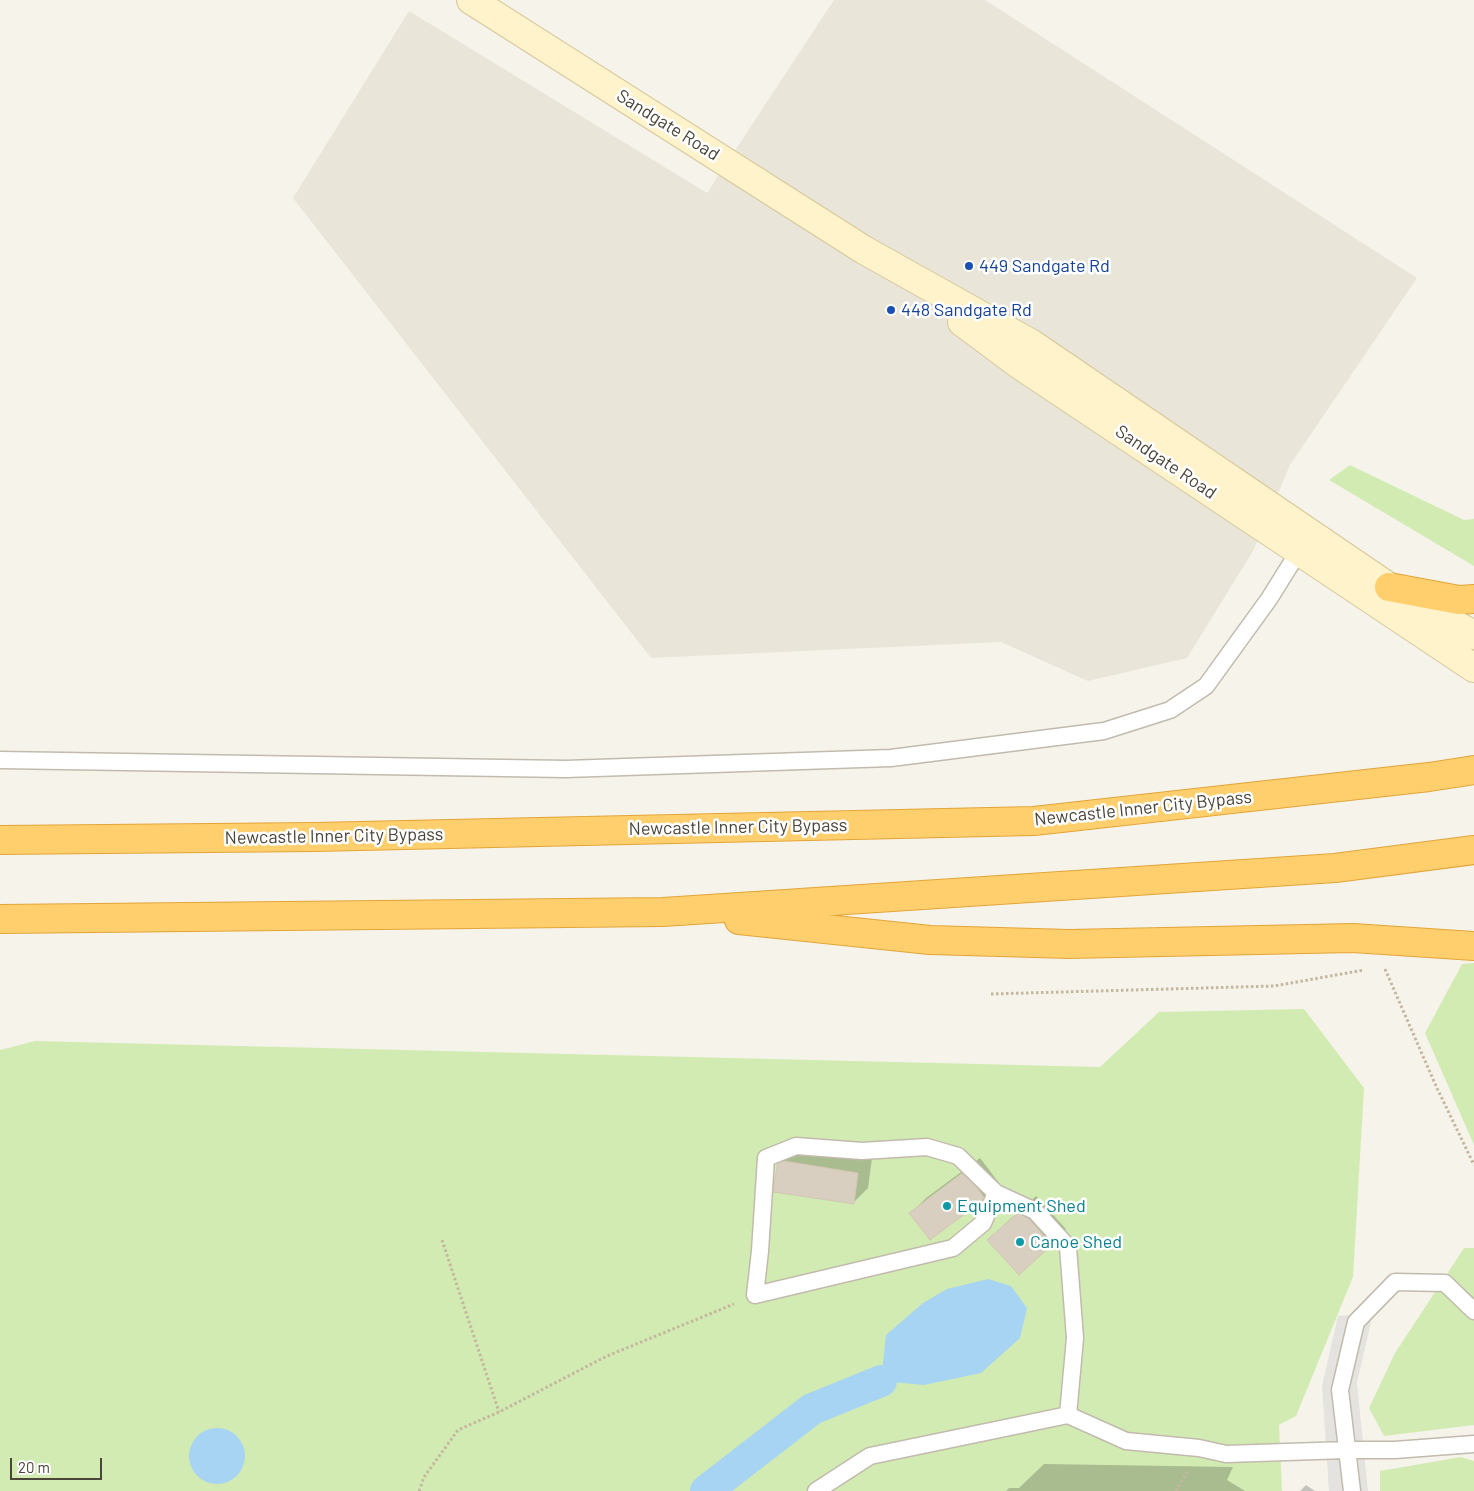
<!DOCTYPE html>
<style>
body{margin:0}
#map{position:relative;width:1474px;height:1491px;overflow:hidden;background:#f6f3eb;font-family:Barlow,sans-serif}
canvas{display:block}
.scale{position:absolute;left:10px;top:1458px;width:92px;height:22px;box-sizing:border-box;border:2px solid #4b4438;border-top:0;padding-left:6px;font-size:15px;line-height:18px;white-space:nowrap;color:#4b4438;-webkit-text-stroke:4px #fff;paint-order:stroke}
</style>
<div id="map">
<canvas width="1474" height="1491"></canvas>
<div class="scale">20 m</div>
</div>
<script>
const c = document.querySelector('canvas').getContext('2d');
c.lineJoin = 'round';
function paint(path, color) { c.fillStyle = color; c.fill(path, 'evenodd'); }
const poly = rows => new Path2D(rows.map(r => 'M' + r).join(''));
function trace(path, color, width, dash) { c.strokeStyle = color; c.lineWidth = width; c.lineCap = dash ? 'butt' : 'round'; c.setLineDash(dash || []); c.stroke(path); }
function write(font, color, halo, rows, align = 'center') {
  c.font = font + ' Barlow,sans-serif'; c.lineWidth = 5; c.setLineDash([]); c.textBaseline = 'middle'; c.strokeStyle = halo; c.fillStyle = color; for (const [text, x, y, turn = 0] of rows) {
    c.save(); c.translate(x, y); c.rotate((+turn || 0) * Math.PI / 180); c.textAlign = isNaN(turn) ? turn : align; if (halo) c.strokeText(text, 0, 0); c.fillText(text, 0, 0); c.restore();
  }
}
const residential = poly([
 [834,0,985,0,1417,278,1290,465,1253,551,1187,658,1088,681,1001,642,651,658,293,198,409,11,707,193]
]);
const green = poly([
 [1350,465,1464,520,1474,519,1474,566,1329,480],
 [1474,963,1474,1145,1425,1033,1462,964],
 [1304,1009,1364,1088,1353,1277,1296,1416,1279,1425,1282,1491,0,1491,0,1050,35,1041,1100,1067,1159,1012],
 [1464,1248,1474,1248,1474,1425,1384,1436,1369,1408,1395,1353],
 [1461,1457,1474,1461,1474,1491,1380,1491,1380,1471]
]);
const parking = poly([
 [1373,1313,1357,1383,1368,1491,1329,1491,1322,1386,1338,1316]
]);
const water = poly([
 [988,1279,1011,1286,1027,1308,1020,1338,981,1373,924,1385,881,1381,886,1335,923,1303,947,1289],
 '189 1456a28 28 0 1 1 56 0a28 28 0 1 1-56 0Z'
]);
const shadow = poly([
 [794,1146,872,1158,868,1188,853,1203,779,1161],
 [980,1158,999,1183,984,1198,930,1238,911,1213,926,1198],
 [1036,1196,1066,1229,1019,1273,1004,1225],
 [1044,1464,1233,1467,1227,1480,1245,1491,1006,1491,1009,1488,1019,1488],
 [1306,1485,1315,1491,1300,1491]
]);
const canal = poly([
 [706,1491,812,1409,881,1381]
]);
const building = poly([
 [778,1160,858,1173,854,1204,773,1192,778,1160],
 [965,1171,985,1199,930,1240,909,1213,965,1171],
 [1021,1210,1052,1245,1019,1275,987,1240,1021,1210]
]);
const path = poly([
 [1385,969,1436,1086,1474,1165],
 [991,994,1274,986,1364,970],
 [442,1240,499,1412],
 [419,1491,424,1477,458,1430,499,1412,607,1356,734,1304],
 [1176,1491,1187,1472]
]);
const service = poly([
 [0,760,566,769,891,758,1104,731,1170,710,1206,686,1269,599,1299,551],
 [996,1193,983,1223,953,1248,755,1295,760,1251,766,1158,796,1146,862,1151,927,1147,958,1156,996,1193,1035,1211,1068,1247,1075,1338,1068,1415],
 [816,1491,870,1456,1068,1415,1126,1441,1199,1448,1226,1454,1347,1450,1395,1450,1474,1444],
 [1352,1491,1340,1390,1356,1322,1395,1282,1445,1283,1474,1311]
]);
const secondary = poly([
 [471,0,864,250,1032,344,1389,587,1474,635],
 [962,322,1017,363,1474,668]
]);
const motorway = poly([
 [1389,587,1459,600,1474,599],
 [0,840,315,837,1034,821,1429,777,1474,770],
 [0,919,663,912,1335,868,1474,850],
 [739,920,930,940,1069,944,1353,938,1474,946]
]);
const markers = [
 [969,266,5,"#1a4fb4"],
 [891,310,5,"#1a4fb4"],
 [947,1206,5,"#0f9aa8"],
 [1020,1242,5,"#0f9aa8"]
];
const streetNames = [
 ["Sandgate Road",668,125,32],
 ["Sandgate Road",1166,462,34],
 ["Newcastle Inner City Bypass",1143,808,-6],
 ["Newcastle Inner City Bypass",738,827,-1],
 ["Newcastle Inner City Bypass",334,836,-1]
];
const transitNames = [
 ["449 Sandgate Rd",979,266],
 ["448 Sandgate Rd",901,310]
];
const cultureNames = [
 ["Equipment Shed",957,1206],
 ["Canoe Shed",1030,1242]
];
paint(residential, '#eae5d9');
paint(green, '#d2ebb3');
paint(parking, '#e5e3df');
paint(water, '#a7d4f3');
paint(shadow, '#0003');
trace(canal, '#a7d4f3', 32);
paint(building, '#d8cfc0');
trace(building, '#d3c7b3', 1);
trace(service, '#c2bbad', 19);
trace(secondary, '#d7c79a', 30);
trace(motorway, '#e3a538', 30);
trace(path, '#c4b79e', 3, [2.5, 2.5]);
trace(service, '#fff', 16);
trace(secondary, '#fff3cc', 28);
trace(motorway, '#ffcf6d', 28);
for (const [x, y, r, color] of markers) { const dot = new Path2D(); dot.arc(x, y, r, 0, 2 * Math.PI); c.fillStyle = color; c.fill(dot); trace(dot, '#fff', 2); }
write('18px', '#4b4438', '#fff', streetNames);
write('18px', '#164399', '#fff', transitNames, 'left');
write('18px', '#0d838f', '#fff', cultureNames, 'left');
</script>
